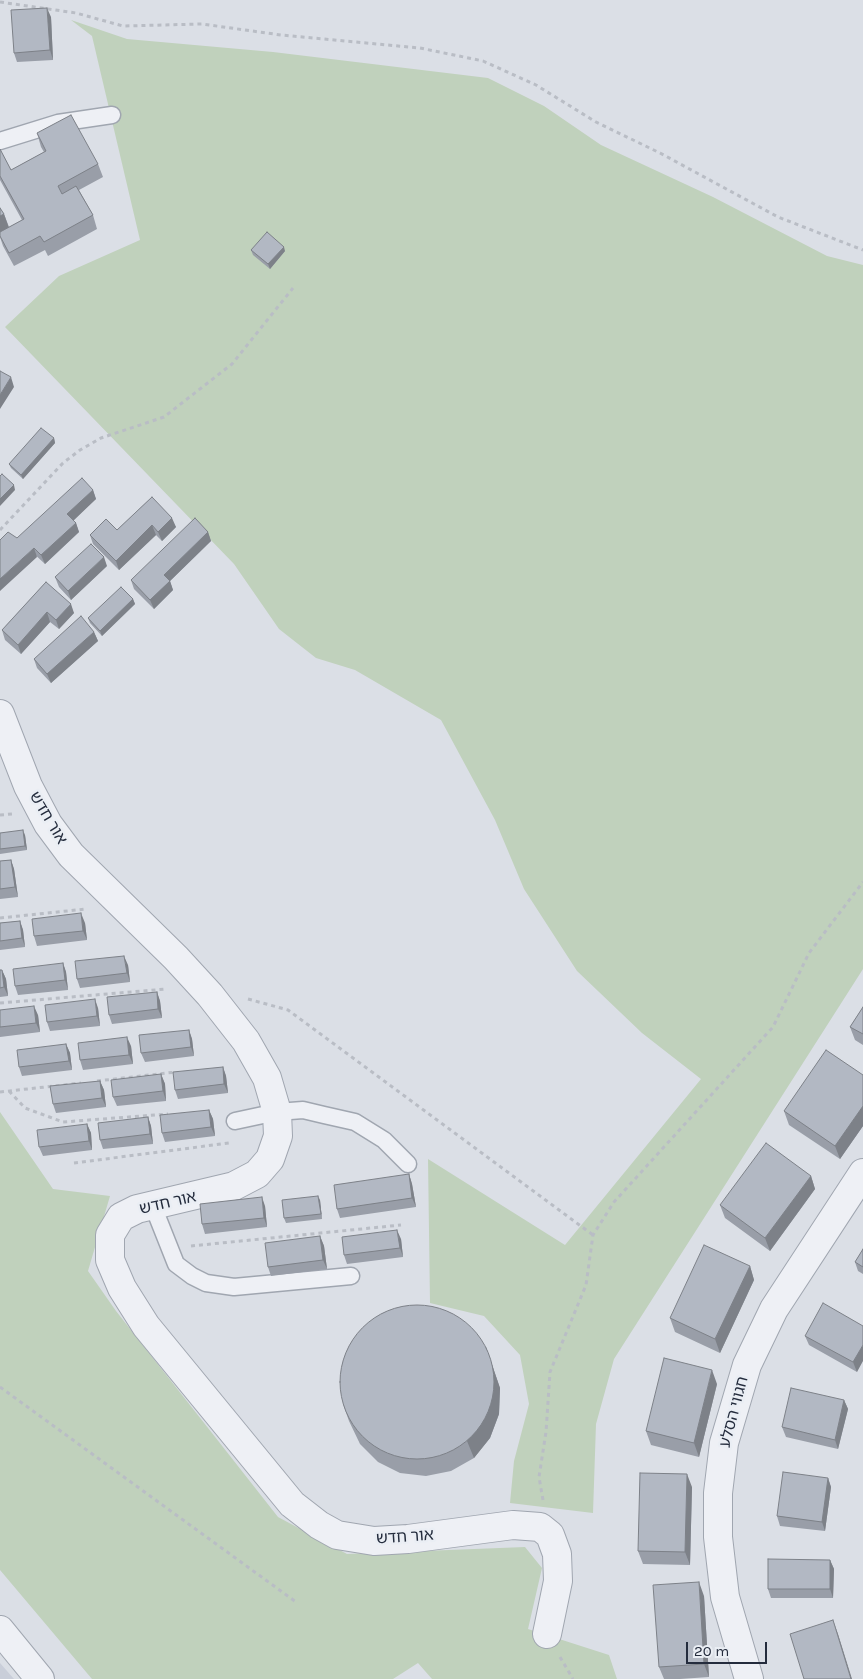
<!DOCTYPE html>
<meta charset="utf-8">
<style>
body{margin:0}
#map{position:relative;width:863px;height:1679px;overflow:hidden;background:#dbdfe6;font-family:Karla,sans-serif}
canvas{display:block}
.scale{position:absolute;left:686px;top:1642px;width:81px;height:22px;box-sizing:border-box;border:2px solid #242c3d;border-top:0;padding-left:6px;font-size:15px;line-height:18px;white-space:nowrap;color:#242c3d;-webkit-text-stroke:4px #eaeef4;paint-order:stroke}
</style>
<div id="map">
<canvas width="863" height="1679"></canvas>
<div class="scale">20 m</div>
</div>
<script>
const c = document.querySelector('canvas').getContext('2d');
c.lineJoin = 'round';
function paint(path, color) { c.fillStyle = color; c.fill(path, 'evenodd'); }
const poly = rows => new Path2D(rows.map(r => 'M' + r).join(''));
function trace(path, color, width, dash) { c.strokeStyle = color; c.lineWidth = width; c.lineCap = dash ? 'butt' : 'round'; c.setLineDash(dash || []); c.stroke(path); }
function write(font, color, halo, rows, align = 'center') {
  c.font = font + ' Karla,"Noto Sans Hebrew",sans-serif'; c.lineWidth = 5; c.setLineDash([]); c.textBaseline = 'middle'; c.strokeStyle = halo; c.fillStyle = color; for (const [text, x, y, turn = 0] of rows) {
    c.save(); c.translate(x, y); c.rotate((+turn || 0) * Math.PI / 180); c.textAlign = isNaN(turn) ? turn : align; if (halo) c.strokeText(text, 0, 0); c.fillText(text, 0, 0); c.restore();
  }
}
const built = poly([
 [0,1663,14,1679,0,1679]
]);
const green = poly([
 [71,20,127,39,273,52,488,78,544,106,601,145,713,197,827,256,863,265,863,969,614,1359,596,1424,593,1513,510,1503,514,1461,529,1404,520,1355,484,1316,430,1303,428,1159,565,1245,701,1079,642,1033,577,971,524,889,495,820,441,720,355,670,316,658,279,629,234,564,5,327,59,276,140,240,92,36],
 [0,1112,53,1189,110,1196,88,1271,116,1311,278,1517,347,1554,525,1547,542,1568,528,1629,609,1655,617,1679,432,1679,418,1663,393,1679,92,1679,0,1570]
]);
const path = poly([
 [0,2,76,13,123,26,202,24,281,35,420,48,483,61,536,85,596,122,660,153,778,217,863,250],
 [0,530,63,463,80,450,101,438,164,417,232,364,293,288],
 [0,815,12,814],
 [0,918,86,909],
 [248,999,288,1010,593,1235],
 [0,1003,166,989],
 [97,1081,176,1072],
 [9,1091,25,1108,63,1122,168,1114],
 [0,1092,81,1083],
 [74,1163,229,1143],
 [191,1246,401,1225],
 [0,1387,296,1602],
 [543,1500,539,1477,546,1432,550,1372,586,1285,593,1235,614,1202,773,1027,809,953,863,882],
 [560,1657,573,1679]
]);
const service = poly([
 [0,141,58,123,112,115],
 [235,1121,277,1112,303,1110,324,1115,355,1122,384,1140,408,1164],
 [153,1206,176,1264,192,1276,206,1283,234,1287,351,1276]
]);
const minor = poly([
 [0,714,28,786,48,824,71,855,176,958,210,995,246,1041,267,1078,277,1112,278,1136,270,1159,257,1174,234,1186,137,1209,121,1217,110,1235,110,1260,122,1288,146,1326,292,1504,319,1525,337,1535,374,1541,408,1539,513,1525,540,1527,550,1535,557,1554,558,1581,547,1634],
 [749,1679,725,1597,718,1537,718,1493,724,1443,747,1365,774,1309,863,1173]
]);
const tertiary = poly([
 [0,1630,40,1679]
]);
const wall = poly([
 [51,17,53,60,17,62,14,53],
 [37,133,98,164,103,177,79,190,93,215,97,229,48,256,45,250,14,266,3,246,0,237,0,208,4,214,9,227,22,220,0,180,0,149,11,170,44,152,41,147],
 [251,250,285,251,270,269,253,255],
 [54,438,55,443,23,479,11,468,9,464],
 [93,490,96,499,73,520,76,523,79,532,45,564,17,538],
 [152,497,176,527,162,541,156,535,119,570,93,544,90,535,117,530],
 [208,532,211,541,170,581,173,590,154,609,134,589,131,580],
 [107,566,71,600,59,587,55,577],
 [46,582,74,613,59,629,50,622,21,654,5,640,2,630],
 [133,599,135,604,102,636,90,623,88,618],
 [94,632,98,641,51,683,37,668,34,659],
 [0,833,25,835,27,850,0,854],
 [11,860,14,869,18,897,0,899,0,861],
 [20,921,23,930,25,947,0,950,0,923],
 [85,923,87,940,37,946,34,936],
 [63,963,66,972,68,990,18,995,15,986],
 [128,965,130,982,80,988,77,979],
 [0,970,2,970,6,979,8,996,0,997],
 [157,992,160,1001,162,1018,112,1024,109,1015],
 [863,1007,863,1045,855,1040,850,1027],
 [98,1008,100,1026,50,1031,47,1022],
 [0,1010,38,1015,40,1032,0,1037],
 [189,1030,192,1039,194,1056,145,1062,141,1053],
 [66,1044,70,1053,72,1070,22,1076,19,1067],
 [131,1046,133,1064,83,1070,80,1060],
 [223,1067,226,1076,228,1093,178,1099,175,1090],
 [161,1074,165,1084,166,1101,117,1106,113,1097],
 [863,1075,863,1126,840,1159,789,1125,784,1111],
 [100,1081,104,1090,106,1107,56,1113,53,1104],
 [209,1110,213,1119,215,1136,165,1142,162,1133],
 [148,1117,151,1126,153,1144,103,1149,100,1140],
 [87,1124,91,1133,92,1150,43,1156,39,1147],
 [409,1174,412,1184,416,1207,340,1218,337,1209],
 [811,1176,815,1189,770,1251,725,1218,720,1205],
 [320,1200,322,1219,286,1223,284,1218],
 [265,1206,267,1227,205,1234,202,1224],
 [320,1236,324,1246,327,1269,271,1276,268,1267],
 [401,1239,403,1257,347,1264,344,1255],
 [863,1249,863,1274,858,1271,855,1262],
 [750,1266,754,1280,720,1353,675,1332,670,1318],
 [863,1326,857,1372,809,1345,805,1336],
 [486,1347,500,1388,499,1414,490,1438,474,1458,451,1471,426,1476,400,1473,378,1462,360,1444,349,1421,343,1404],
 [717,1384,699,1457,651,1445,646,1431],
 [844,1400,848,1409,838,1449,786,1437,782,1427],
 [828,1478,831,1487,825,1531,780,1526,777,1516],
 [692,1487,690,1565,643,1564,638,1551],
 [830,1560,834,1569,833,1598,771,1598,768,1589],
 [704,1596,709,1677,680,1679,664,1679,659,1667]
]);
const shadedWall = poly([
 [47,8,51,17,53,60,50,50],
 [4,214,10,231,0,236,0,216],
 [284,247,285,251,270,269,268,264],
 [11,377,14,387,0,409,0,395],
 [54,438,55,443,23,479,21,475],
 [14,485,15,490,0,506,0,499],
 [93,490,96,499,71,523,67,514],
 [172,518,176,527,162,541,158,532],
 [76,523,79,532,45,564,41,555],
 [152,525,156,535,119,570,116,561],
 [208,532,211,541,170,581,173,590,154,609,150,600,164,575],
 [34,548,37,557,0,591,0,579],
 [104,557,107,566,71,600,68,591],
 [133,599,135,604,102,636,100,631],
 [71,604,74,613,59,629,56,620],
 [47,612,50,622,21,654,18,645],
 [94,632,98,641,51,683,47,674],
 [23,830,25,835,27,850,25,846],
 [11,860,14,869,18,897,15,887],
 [81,913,85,923,87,940,83,931],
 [20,921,23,930,25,947,22,938],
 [124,956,128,965,130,982,127,973],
 [63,963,66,972,68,990,65,980],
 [2,970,6,979,8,996,4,987],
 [157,992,160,1001,162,1018,158,1009],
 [95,999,98,1008,100,1026,97,1016],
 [34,1006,38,1015,40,1032,36,1023],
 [189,1030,192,1039,194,1056,191,1047],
 [127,1037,131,1046,133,1064,129,1055],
 [66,1044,70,1053,72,1070,69,1061],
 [223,1067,226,1076,228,1093,224,1084],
 [161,1074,165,1084,166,1101,163,1091],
 [100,1081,104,1090,106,1107,102,1098],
 [863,1106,863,1126,840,1159,835,1146],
 [209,1110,213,1119,215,1136,211,1127],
 [148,1117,151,1126,153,1144,150,1134],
 [87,1124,91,1133,92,1150,89,1141],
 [409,1174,412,1184,416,1207,412,1198],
 [811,1176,815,1189,770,1251,765,1238],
 [318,1196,320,1200,322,1219,321,1214],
 [262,1197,265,1206,267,1227,264,1218],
 [397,1230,401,1239,403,1257,400,1248],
 [320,1236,324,1246,327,1269,323,1260],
 [750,1266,754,1280,720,1353,715,1339],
 [863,1345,863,1361,857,1372,853,1362],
 [486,1347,500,1388,499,1414,490,1438,474,1458,467,1441],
 [712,1370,717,1384,699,1457,694,1443],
 [844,1400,848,1409,838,1449,835,1440],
 [687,1474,692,1487,690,1565,685,1552],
 [828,1478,831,1487,825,1531,822,1522],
 [830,1560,834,1569,833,1598,830,1589],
 [699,1582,704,1596,709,1677,704,1664],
 [833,1620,838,1634,852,1679,851,1679]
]);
const building = poly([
 [47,8,50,50,14,53,11,10,47,8],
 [71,115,98,164,58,186,62,194,76,186,93,215,44,242,40,236,9,253,0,236,0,232,24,219,0,176,0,149,11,170,46,151,37,133,71,115],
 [0,208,4,214,0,216,0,208],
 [267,232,284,247,268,264,251,250,267,232],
 [0,371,11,377,0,395,0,371],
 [41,428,54,438,21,475,9,464,41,428],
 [2,474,14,485,0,499,0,476,2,474],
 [82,478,93,490,67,514,76,523,41,555,34,548,0,579,0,540,8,532,17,538,82,478],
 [152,497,172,518,158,532,152,525,116,561,90,535,106,519,117,530,152,497],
 [195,518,208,532,164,575,170,581,150,600,131,580,195,518],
 [91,544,104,557,68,591,55,577,91,544],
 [46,582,71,604,56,620,47,612,18,645,2,630,46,582],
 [121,587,133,599,100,631,88,618,121,587],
 [81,616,94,632,47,674,34,659,81,616],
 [23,830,25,846,0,849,0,833,23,830],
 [11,860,15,887,0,889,0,861,11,860],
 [81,913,83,931,34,936,32,919,81,913],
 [20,921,22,938,0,941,0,923,20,921],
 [124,956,127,973,77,979,75,961,124,956],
 [63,963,65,980,15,986,13,969,63,963],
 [0,970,2,970,4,987,0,988,0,970],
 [157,992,158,1009,109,1015,107,997,157,992],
 [95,999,97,1016,47,1022,45,1005,95,999],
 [34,1006,36,1023,0,1027,0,1010,34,1006],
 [863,1007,863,1034,850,1027,863,1007],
 [189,1030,191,1047,141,1053,139,1035,189,1030],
 [127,1037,129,1055,80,1060,78,1043,127,1037],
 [66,1044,69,1061,19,1067,17,1050,66,1044],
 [826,1050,863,1075,863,1106,835,1146,784,1111,826,1050],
 [223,1067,224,1084,175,1090,173,1072,223,1067],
 [161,1074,163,1091,113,1097,111,1080,161,1074],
 [100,1081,102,1098,53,1104,50,1086,100,1081],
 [209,1110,211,1127,162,1133,160,1115,209,1110],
 [148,1117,150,1134,100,1140,98,1123,148,1117],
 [87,1124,89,1141,39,1147,37,1130,87,1124],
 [766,1143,811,1176,765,1238,720,1205,766,1143],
 [409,1174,412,1198,337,1209,334,1185,409,1174],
 [318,1196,321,1214,284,1218,282,1200,318,1196],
 [262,1197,264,1218,202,1224,200,1204,262,1197],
 [397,1230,400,1248,344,1255,342,1237,397,1230],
 [320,1236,323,1260,268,1267,265,1243,320,1236],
 [704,1245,750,1266,715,1339,670,1318,704,1245],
 [863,1249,863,1267,855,1262,863,1249],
 [823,1303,863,1326,863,1345,853,1362,805,1336,823,1303],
 '340 1382a77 77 0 1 1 154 0a77 77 0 1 1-154 0Z',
 [664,1358,712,1370,694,1443,646,1431,664,1358],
 [791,1388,844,1400,835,1440,782,1427,791,1388],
 [783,1472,828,1478,822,1522,777,1516,783,1472],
 [640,1473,687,1474,685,1552,638,1551,640,1473],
 [768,1559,830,1560,830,1589,768,1589,768,1559],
 [699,1582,704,1664,659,1667,653,1585,699,1582],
 [833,1620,851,1679,804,1679,790,1634,833,1620]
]);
const streetNames = [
 ["אור חדש",48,818,59],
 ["אור חדש",168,1203,-13],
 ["חגווי הסלע",734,1412,-75],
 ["אור חדש",405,1537,-4]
];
paint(built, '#c9ced9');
paint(green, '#c0d1bc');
trace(service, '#a0a6b0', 19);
trace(minor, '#a0a6b0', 30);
trace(tertiary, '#a0a6b0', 30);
trace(path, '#b9bdc5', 3, [4, 4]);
trace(service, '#eef0f5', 16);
trace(minor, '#eef0f5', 28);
trace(tertiary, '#eef0f5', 28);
paint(wall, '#999ea8');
paint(shadedWall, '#7d8188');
paint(building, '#b2b8c3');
trace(building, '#7d8188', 1);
write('16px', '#242c3d', '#eaeef4', streetNames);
</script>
